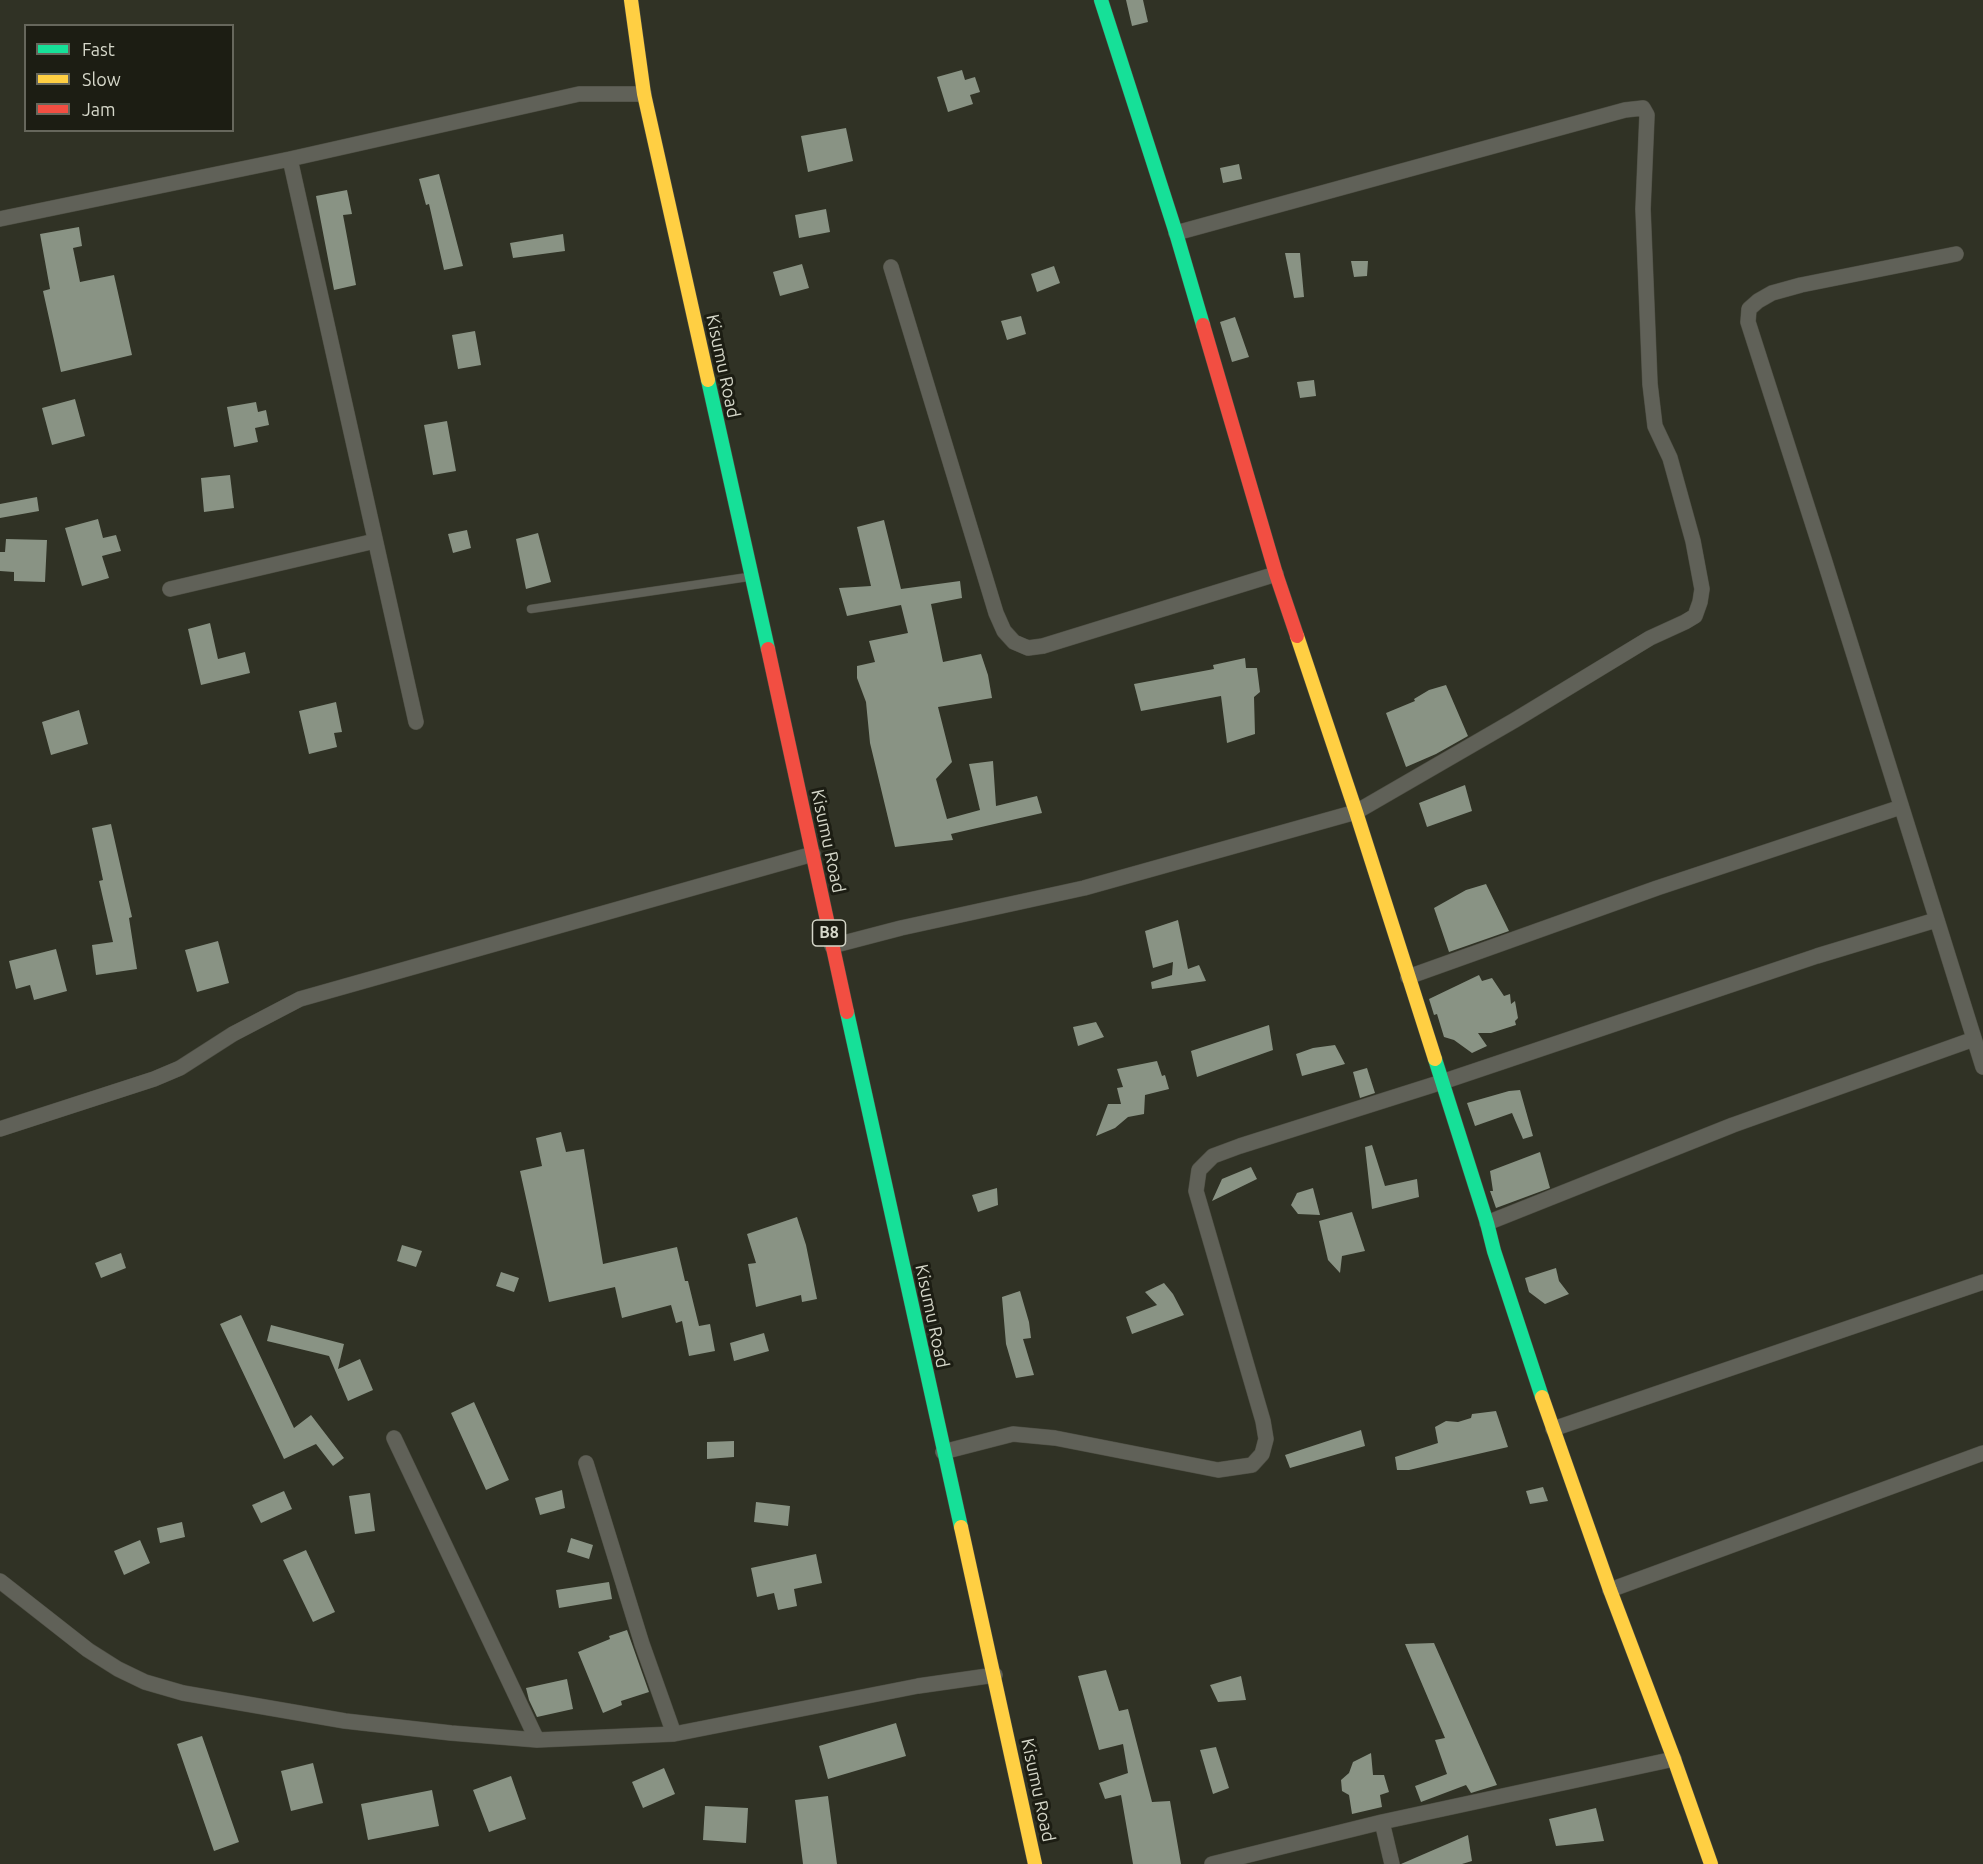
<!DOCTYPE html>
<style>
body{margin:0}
#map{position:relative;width:1983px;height:1864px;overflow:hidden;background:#303225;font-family:Ubuntu,sans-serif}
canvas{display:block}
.legend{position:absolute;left:24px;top:24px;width:210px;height:108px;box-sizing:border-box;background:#1c1d13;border:2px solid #66675c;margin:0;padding:8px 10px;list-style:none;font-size:18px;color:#d5d7c9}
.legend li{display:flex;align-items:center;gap:12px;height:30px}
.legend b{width:30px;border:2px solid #66675c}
</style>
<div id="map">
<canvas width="1983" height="1864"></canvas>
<ul class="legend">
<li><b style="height:8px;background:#16e098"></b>Fast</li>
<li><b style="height:8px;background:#ffcf43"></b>Slow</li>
<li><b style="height:8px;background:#f24e42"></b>Jam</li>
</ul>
</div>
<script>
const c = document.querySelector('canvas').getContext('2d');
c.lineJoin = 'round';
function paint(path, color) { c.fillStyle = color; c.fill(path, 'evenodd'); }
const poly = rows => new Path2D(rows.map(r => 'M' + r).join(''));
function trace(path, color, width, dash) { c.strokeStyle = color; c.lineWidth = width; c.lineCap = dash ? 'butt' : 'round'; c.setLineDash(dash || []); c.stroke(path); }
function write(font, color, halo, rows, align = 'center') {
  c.font = font + ' Ubuntu,sans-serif'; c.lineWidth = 6; c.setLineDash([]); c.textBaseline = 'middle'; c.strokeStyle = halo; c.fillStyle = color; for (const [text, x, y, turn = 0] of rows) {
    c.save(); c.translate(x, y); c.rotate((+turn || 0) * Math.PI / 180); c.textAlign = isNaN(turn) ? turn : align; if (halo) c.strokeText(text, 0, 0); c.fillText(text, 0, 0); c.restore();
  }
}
const building = poly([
 [1126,0,1143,0,1148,22,1132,26],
 [962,70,965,80,975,77,980,92,970,95,973,104,948,112,937,77],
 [846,128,853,161,808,172,801,136],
 [1239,164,1242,179,1223,183,1220,168],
 [439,174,463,266,444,270,429,204,426,205,419,179],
 [347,190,352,214,343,215,356,285,334,290,316,196],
 [826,209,830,232,799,238,795,215],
 [79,227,82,246,73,248,80,282,114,275,132,355,61,372,43,291,50,289,40,234],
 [563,234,565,251,513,258,510,243],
 [1285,253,1300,253,1304,297,1294,298],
 [1351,261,1368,261,1367,276,1354,277],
 [802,264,809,288,780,296,773,272],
 [1054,266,1060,283,1037,292,1031,274],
 [1021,316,1026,334,1007,340,1001,321],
 [1235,317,1249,357,1232,362,1220,322],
 [475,331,481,365,458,369,452,335],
 [1314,380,1316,396,1300,398,1297,382],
 [75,399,85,436,52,445,42,408],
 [256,402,258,412,266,410,269,425,255,428,258,442,234,447,227,407],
 [447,421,456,471,433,475,424,425],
 [230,475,234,508,204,512,201,478],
 [37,497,39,511,0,518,0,504],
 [98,519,103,538,116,535,121,551,102,556,109,578,82,586,65,528],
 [884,520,901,589,960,581,962,598,931,604,943,662,981,654,988,675,992,698,938,707,952,762,936,779,947,819,980,810,969,764,993,761,996,806,1037,796,1042,813,951,834,953,840,895,847,870,743,866,702,857,678,857,666,875,662,869,641,908,633,901,605,847,616,839,588,871,586,857,527],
 [467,530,471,548,453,553,448,534],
 [538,533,551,582,526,589,516,539],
 [6,539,47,540,45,582,14,581,14,572,0,571,0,552,5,552],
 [210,623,218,659,245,652,250,673,201,685,188,629],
 [1245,658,1246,668,1257,668,1260,692,1254,697,1255,734,1227,743,1221,696,1141,711,1134,684,1214,669,1213,665],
 [1446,685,1468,736,1436,754,1406,767,1386,713,1415,701,1414,699,1429,690],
 [336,702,342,732,334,733,337,747,309,754,299,711],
 [79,710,88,744,51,755,42,722],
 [1465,785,1472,811,1427,827,1419,803],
 [111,824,132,917,129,918,137,969,96,975,92,945,113,942,99,881,103,880,92,828],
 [1486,884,1509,931,1449,952,1434,908,1466,890],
 [1178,920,1188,969,1199,965,1206,981,1152,989,1151,982,1172,975,1173,962,1153,968,1145,931],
 [218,941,229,983,197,992,185,950],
 [56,949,67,991,34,1000,30,985,16,989,9,961],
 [1479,975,1482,981,1492,978,1504,996,1510,994,1511,1004,1515,1001,1518,1018,1515,1021,1516,1025,1491,1033,1478,1033,1487,1046,1472,1053,1454,1040,1444,1037,1437,1014,1434,1015,1429,999],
 [1096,1022,1104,1037,1078,1046,1073,1027],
 [1269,1025,1273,1050,1197,1077,1191,1051],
 [1335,1045,1345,1064,1302,1076,1296,1054,1313,1048],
 [1157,1061,1162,1076,1165,1075,1169,1089,1145,1095,1144,1114,1128,1117,1115,1128,1096,1136,1108,1104,1121,1104,1117,1088,1123,1087,1117,1069],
 [1367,1068,1375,1093,1360,1098,1353,1072],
 [1520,1090,1533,1136,1523,1139,1512,1113,1475,1126,1467,1103,1509,1091],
 [561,1132,566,1152,584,1149,603,1264,677,1247,685,1281,688,1281,699,1326,710,1324,715,1351,689,1356,682,1321,676,1323,671,1305,622,1318,615,1287,549,1302,520,1171,542,1166,536,1138],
 [1372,1145,1385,1186,1417,1179,1419,1197,1372,1209,1365,1147],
 [1540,1152,1550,1188,1496,1208,1490,1191,1493,1191,1490,1171],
 [1251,1167,1257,1179,1212,1201,1222,1179],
 [997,1188,998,1205,978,1212,972,1195],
 [1313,1188,1320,1215,1298,1214,1291,1205,1297,1193],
 [1352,1212,1365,1251,1342,1256,1340,1273,1328,1260,1319,1221],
 [797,1217,806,1245,817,1299,802,1302,801,1295,756,1307,748,1264,756,1263,747,1234],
 [402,1245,422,1251,416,1267,397,1261],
 [121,1253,126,1268,101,1278,95,1263],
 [1556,1268,1559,1281,1569,1294,1545,1304,1529,1292,1525,1278],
 [501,1272,519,1278,514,1292,496,1286],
 [1164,1283,1173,1294,1184,1315,1132,1334,1126,1317,1157,1305,1145,1292],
 [1020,1291,1029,1322,1031,1338,1023,1339,1034,1375,1016,1378,1006,1344,1002,1297],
 [241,1315,294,1428,311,1415,344,1458,333,1466,316,1444,284,1459,220,1324],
 [271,1325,344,1344,338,1369,360,1359,373,1390,348,1401,329,1356,267,1341],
 [764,1333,769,1351,734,1361,730,1343],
 [474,1402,509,1480,486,1490,451,1413],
 [1496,1411,1508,1447,1409,1470,1397,1470,1395,1457,1438,1443,1435,1427,1446,1421,1458,1422,1471,1418,1472,1414],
 [1361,1430,1365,1446,1290,1468,1285,1455],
 [734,1441,734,1457,707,1459,707,1442],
 [1543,1487,1548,1501,1530,1504,1526,1491],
 [562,1490,565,1508,540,1515,535,1498],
 [284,1491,292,1509,261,1523,252,1505],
 [370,1493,375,1531,355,1534,349,1496],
 [756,1502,790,1506,788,1526,754,1522],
 [182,1522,185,1537,160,1543,157,1528],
 [571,1538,593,1545,589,1559,567,1552],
 [140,1540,150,1563,124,1575,114,1551],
 [306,1550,335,1612,313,1622,283,1560],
 [816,1554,822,1583,794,1589,797,1606,778,1610,774,1593,757,1597,751,1568],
 [609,1582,612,1599,559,1608,556,1590],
 [627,1630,649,1692,621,1701,622,1705,603,1713,578,1652,610,1639,609,1636],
 [1434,1643,1497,1785,1471,1793,1466,1785,1421,1802,1415,1786,1447,1774,1435,1740,1445,1738,1405,1644],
 [1106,1670,1119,1711,1128,1709,1152,1802,1170,1801,1181,1864,1133,1864,1121,1795,1105,1799,1099,1783,1128,1773,1123,1744,1099,1750,1078,1676],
 [1241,1676,1246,1700,1218,1702,1210,1685],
 [567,1679,573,1709,537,1717,529,1700,526,1688],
 [896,1723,906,1756,828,1779,819,1746],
 [202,1736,239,1842,214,1851,177,1744],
 [1216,1747,1229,1788,1213,1794,1200,1750],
 [1371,1753,1373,1775,1384,1775,1389,1792,1380,1795,1382,1807,1352,1814,1349,1795,1342,1791,1341,1780,1349,1773,1353,1762],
 [313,1763,323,1803,291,1811,281,1771],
 [664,1768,675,1794,643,1808,632,1782],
 [511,1776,526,1819,489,1832,473,1790],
 [432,1790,439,1826,368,1840,361,1804],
 [828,1796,837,1864,803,1864,795,1800],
 [705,1806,748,1808,746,1843,703,1840],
 [1596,1808,1604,1841,1556,1846,1549,1819],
 [1468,1835,1472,1861,1462,1864,1401,1864]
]);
const lane = poly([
 [531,609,748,577]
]);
const street = poly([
 [290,159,416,722],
 [0,219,290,159,579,94,644,94],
 [1956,254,1801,285,1772,293,1758,301,1749,309,1748,322,1824,559,1983,1067],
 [891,267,996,613,1004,631,1014,642,1028,648,1043,646,1276,574],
 [170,589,375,541],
 [832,946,901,928,1084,888,1356,812,1515,720,1650,638,1685,622,1695,616,1700,602,1702,589,1693,541,1670,458,1655,426,1650,384,1643,209,1647,115,1643,108,1625,110,1176,233],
 [1408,977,1657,888,1901,807],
 [0,1129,154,1079,180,1068,233,1034,300,999,813,854],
 [1487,1223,1733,1125,1974,1039],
 [1553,1429,1983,1282],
 [394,1438,537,1740],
 [943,1452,1013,1434,1055,1438,1218,1470,1252,1465,1262,1454,1266,1439,1263,1421,1196,1191,1199,1170,1213,1156,1240,1146,1442,1082,1817,956,1936,920],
 [586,1463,642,1644,674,1734],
 [0,1581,88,1650,118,1669,145,1682,183,1693,345,1721,451,1733,537,1740,674,1734,918,1686,995,1675],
 [1610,1590,1983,1453],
 [1382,1822,1392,1864],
 [1212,1864,1382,1822,1674,1759]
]);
const fast = poly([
 [1101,0,1176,233,1203,325],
 [708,380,768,649],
 [847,1012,961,1527],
 [1435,1059,1487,1223,1494,1251,1542,1397]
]);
const slow = poly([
 [631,0,644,94,708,380],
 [1297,636,1356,812,1435,1059],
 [1542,1397,1610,1590,1674,1759,1711,1864],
 [961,1527,1035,1864]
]);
const jam = poly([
 [1203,325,1276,574,1297,636],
 [768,649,847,1012]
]);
const shields = [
 [829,933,33]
];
const shieldNames = [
 ["B8",829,933]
];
const streetNames = [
 ["Kisumu Road",723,366,78],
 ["Kisumu Road",828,841,78],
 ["Kisumu Road",932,1316,78],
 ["Kisumu Road",1038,1790,78]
];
paint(building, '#899384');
trace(lane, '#4d4e43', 9);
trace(street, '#4d4e43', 16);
trace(fast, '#4d4e43', 15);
trace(slow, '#4d4e43', 15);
trace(jam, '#4d4e43', 15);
trace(lane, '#606158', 8);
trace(street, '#606158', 15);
trace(fast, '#16e098', 14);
trace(slow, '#ffcf43', 14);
trace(jam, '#f24e42', 14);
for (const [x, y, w] of shields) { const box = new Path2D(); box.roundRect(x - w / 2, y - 13, w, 26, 4.5); c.fillStyle = '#1c1d13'; c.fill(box); trace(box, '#d5d7c9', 1.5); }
write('bold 16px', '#d5d7c9', null, shieldNames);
write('18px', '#d5d7c9', '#1c1d13', streetNames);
</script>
